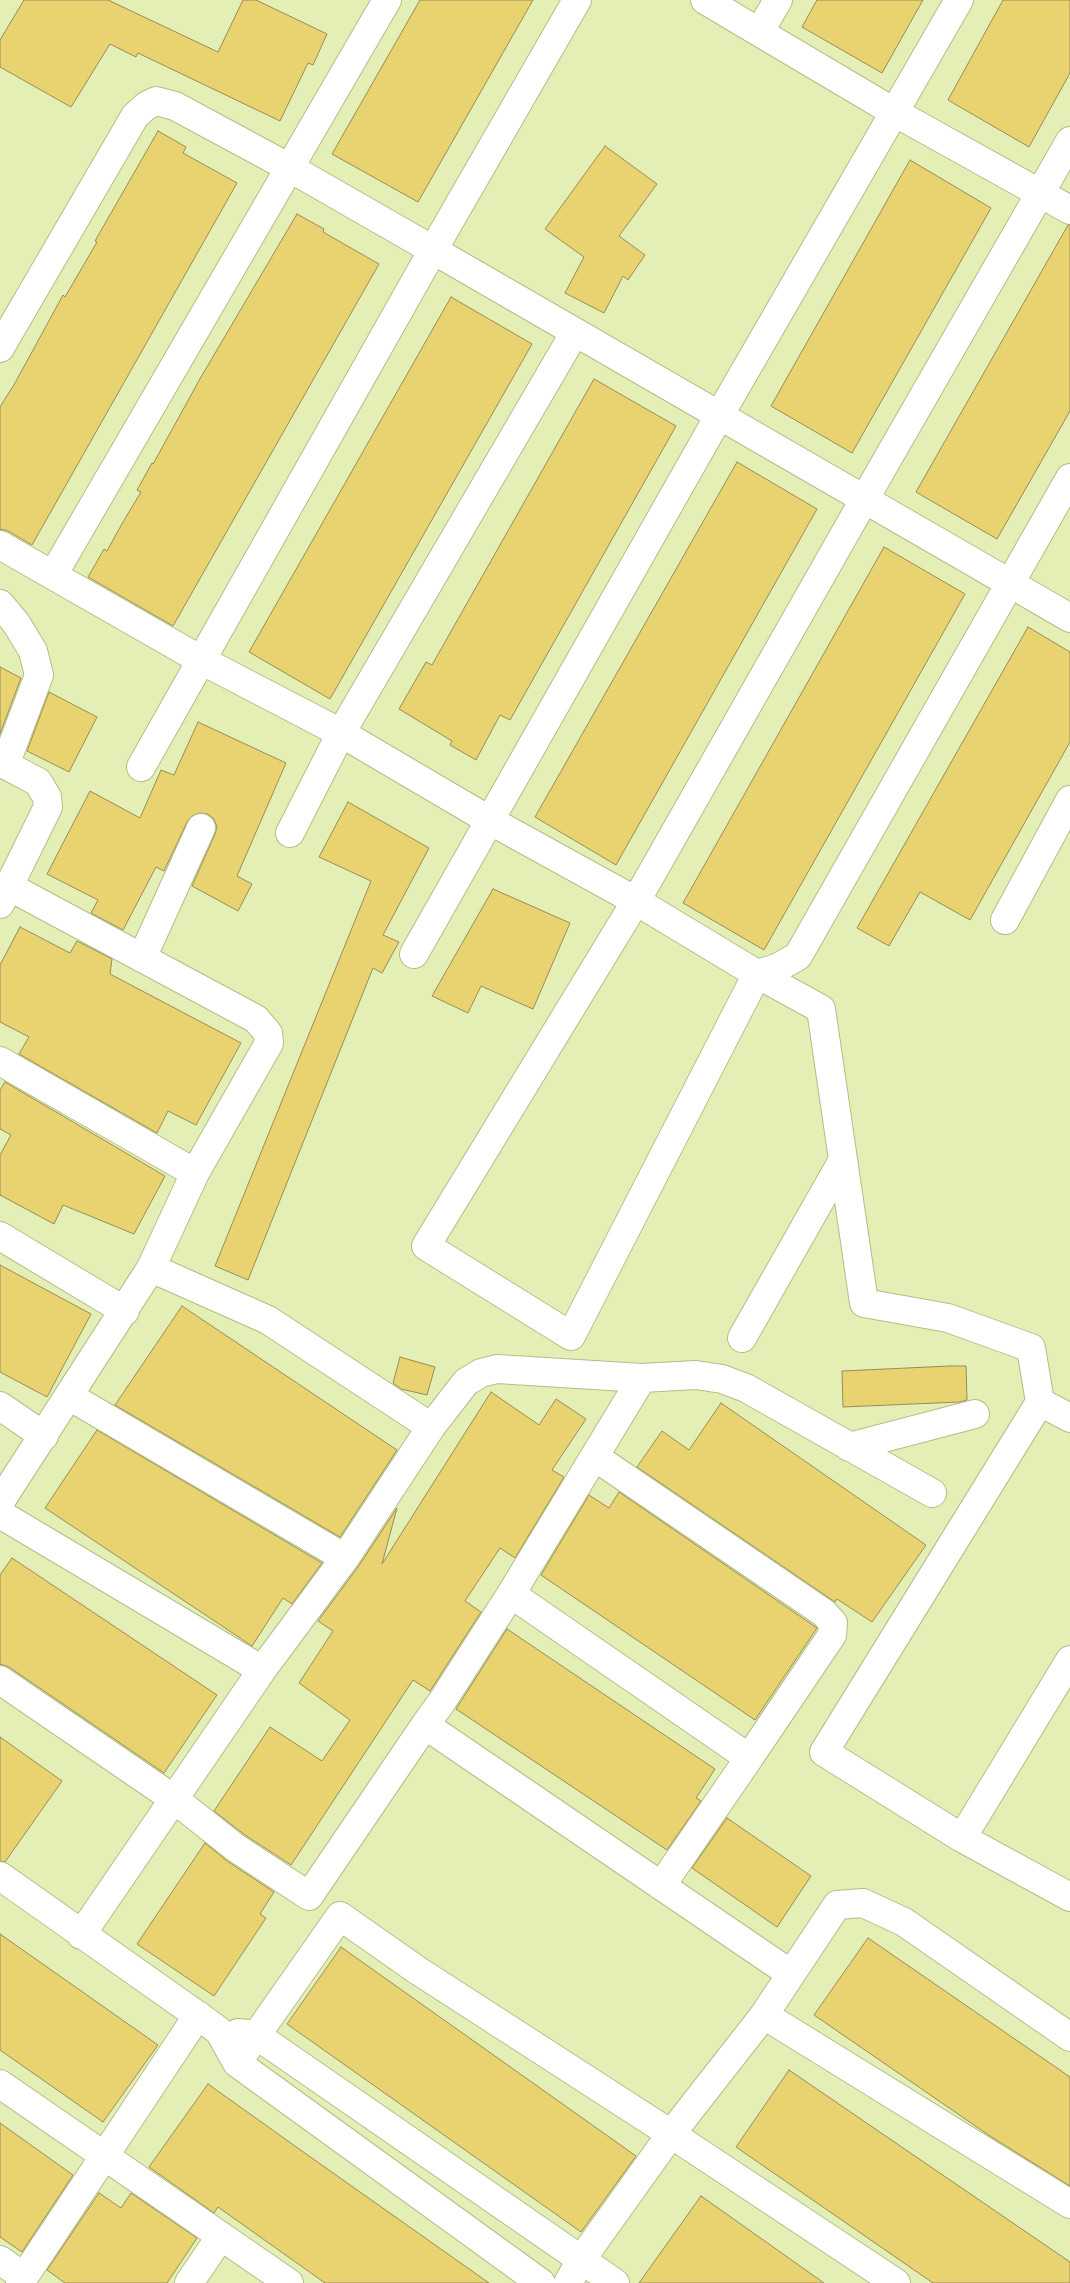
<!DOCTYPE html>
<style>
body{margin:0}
canvas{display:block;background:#e4efb6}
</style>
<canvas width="1070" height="2283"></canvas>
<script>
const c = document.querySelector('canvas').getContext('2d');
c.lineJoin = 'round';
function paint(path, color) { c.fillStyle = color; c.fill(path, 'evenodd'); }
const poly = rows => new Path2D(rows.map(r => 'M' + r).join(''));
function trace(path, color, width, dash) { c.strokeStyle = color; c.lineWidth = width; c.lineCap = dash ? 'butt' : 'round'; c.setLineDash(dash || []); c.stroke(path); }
const building = poly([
 [24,0,108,0,218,52,243,0,256,0,327,34,313,65,308,63,280,121,138,53,136,57,110,44,71,107,0,67,0,40,24,0],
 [420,0,533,0,418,202,332,154,420,0],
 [817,0,923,0,882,73,802,27,817,0],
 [1003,0,1070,0,1070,73,1029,147,948,100,1003,0],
 [158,131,186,147,183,153,237,183,32,545,8,531,0,529,0,407,15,383,63,295,65,297,97,242,95,241,158,131],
 [605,146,657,184,619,236,645,255,628,280,623,276,604,313,565,293,584,257,545,229,605,146],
 [910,160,991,208,852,453,771,406,910,160],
 [297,214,324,229,323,232,379,264,173,626,88,577,104,549,107,551,123,522,141,492,137,490,152,463,153,464,201,377,297,214],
 [1068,225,1070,226,1070,411,997,539,916,492,1068,225],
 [451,297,532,344,330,699,249,652,451,297],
 [594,379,676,426,510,720,500,715,476,760,450,745,452,741,399,709,426,662,432,665,594,379],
 [737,462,817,509,616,865,535,817,737,462],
 [884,547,965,594,764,950,683,903,884,547],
 [1028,627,1070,652,1070,742,970,920,920,892,889,946,857,928,1028,627],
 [0,667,21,678,0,734,0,667],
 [49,692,97,717,69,772,27,751,49,692],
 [198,722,286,763,237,876,252,884,238,911,192,886,215,834,217,827,214,819,208,814,199,813,192,816,187,822,164,871,156,867,123,930,91,913,98,900,47,874,90,791,140,818,161,770,174,775,198,722],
 [348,802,429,848,383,935,399,942,382,973,373,968,248,1280,215,1266,371,881,319,857,348,802],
 [493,889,570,923,533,1009,481,986,468,1013,432,996,493,889],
 [20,927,70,953,77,941,112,959,110,974,241,1043,196,1125,168,1111,157,1133,19,1054,29,1037,0,1022,0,965,20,927],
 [5,1082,165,1176,134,1234,63,1205,54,1224,0,1195,0,1155,11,1135,0,1129,0,1090,5,1082],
 [0,1265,91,1314,47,1397,0,1372,0,1265],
 [182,1306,397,1450,340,1537,115,1405,182,1306],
 [400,1357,435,1367,427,1395,401,1389,393,1383,400,1357],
 [950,1366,966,1366,967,1400,959,1402,843,1407,842,1371,950,1366],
 [491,1392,539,1425,556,1399,586,1419,552,1470,564,1477,515,1558,500,1548,465,1601,481,1612,430,1691,413,1680,291,1865,245,1835,214,1811,270,1727,322,1761,350,1720,299,1683,333,1631,318,1621,358,1567,397,1508,382,1564,491,1392],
 [721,1403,926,1545,872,1622,837,1599,835,1602,637,1467,662,1431,689,1450,721,1403],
 [97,1430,322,1563,292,1604,283,1598,252,1646,45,1508,97,1430],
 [619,1492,817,1628,755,1720,541,1575,589,1495,609,1508,619,1492],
 [12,1558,217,1695,164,1773,9,1667,0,1664,0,1575,12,1558],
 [507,1629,715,1769,696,1798,701,1801,667,1850,456,1709,507,1629],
 [0,1737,62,1781,5,1862,0,1861,0,1737],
 [727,1818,811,1876,777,1927,692,1868,727,1818],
 [205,1843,227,1861,274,1892,260,1914,266,1918,214,1996,137,1944,205,1843],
 [0,1934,158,2045,103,2122,0,2050,0,1934],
 [868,1938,1070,2077,1070,2186,990,2136,814,2015,868,1938],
 [341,1947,636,2156,581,2232,287,2024,341,1947],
 [789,2070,1070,2262,1070,2283,933,2283,736,2147,789,2070],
 [208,2084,309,2156,489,2283,325,2283,218,2207,214,2213,149,2167,208,2084],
 [0,2123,73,2175,22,2252,0,2237,0,2123],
 [99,2193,121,2208,131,2193,197,2238,167,2283,65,2283,47,2270,99,2193],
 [701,2196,752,2232,824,2283,639,2283,701,2196]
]);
const minor = poly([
 [705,0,894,112,1070,210],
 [760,31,778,0],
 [1070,141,864,500,636,901,426,1246,571,1336,757,974,821,1009,864,1303,948,1318,1031,1348,1040,1402,1070,1418],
 [0,348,135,116,146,106,156,101,175,106,290,168,433,250,577,0],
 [0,545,201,660,341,733,489,820,636,901,757,974,777,968,798,956,1070,478],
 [53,575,387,0],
 [0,604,16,623,33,651,39,675,5,765],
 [0,762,38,782,47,797,48,807,0,904],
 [141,767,433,250,1070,618],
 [290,833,341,733,575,332],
 [1005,920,1070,800],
 [414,954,719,416,959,0],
 [142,958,201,828],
 [0,1061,195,1173],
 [0,1236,125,1311],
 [151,1268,268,1320,431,1427],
 [742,1338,843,1160],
 [69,1396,345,1558],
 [1040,1402,824,1752,962,1838,1070,1897],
 [0,1406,44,1436],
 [849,1447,975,1414],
 [0,1502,151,1268,195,1173,269,1043,268,1033,256,1019,10,887],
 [0,1514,262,1670,81,1935],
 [511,1594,749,1758,832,1635,833,1623,824,1613,595,1457],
 [262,1670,345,1558,431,1427,466,1382,481,1373,497,1369,642,1378],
 [0,1680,174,1799,236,1848,309,1896,425,1725],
 [962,1838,1070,1660],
 [0,1876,207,2022,219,2031,237,2063,541,2283],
 [661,1886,749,1758],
 [791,1974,425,1725,441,1703,511,1594,642,1378,696,1375,722,1379,746,1388,932,1493],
 [764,2015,1070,2204],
 [238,2033,256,2035,615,2283],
 [237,2063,340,1916,417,1970,671,2134,896,2283],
 [0,2084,289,2283],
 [0,2260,24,2277],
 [20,2283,198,2015],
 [189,2283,221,2236],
 [568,2283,581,2260,671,2134,764,2015,837,1905,863,1903,904,1922,1070,2037]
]);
paint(building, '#e9d370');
trace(building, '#988c56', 1);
trace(minor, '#b3be87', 30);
trace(minor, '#fff', 28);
</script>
